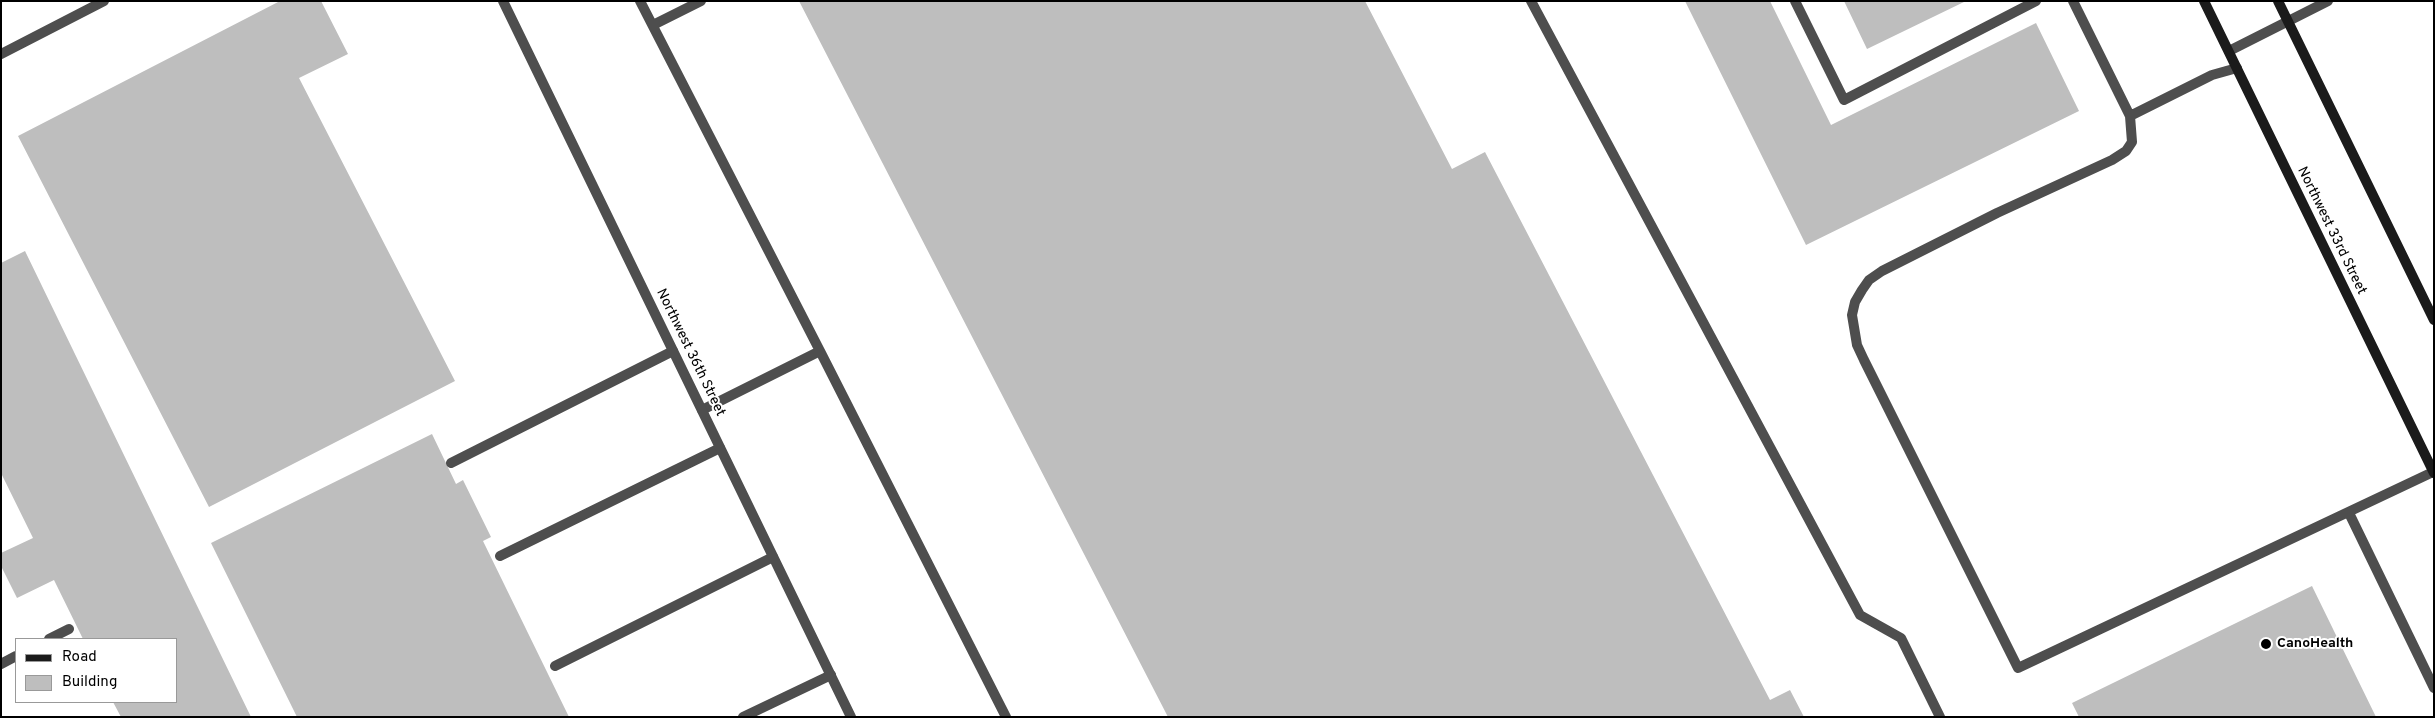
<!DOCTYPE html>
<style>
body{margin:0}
#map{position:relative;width:2435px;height:718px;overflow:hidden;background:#fff;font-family:Overpass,sans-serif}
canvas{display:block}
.frame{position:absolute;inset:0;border:2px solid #000;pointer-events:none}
.legend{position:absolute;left:15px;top:638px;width:162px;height:65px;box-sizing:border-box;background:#fff;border:1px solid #999;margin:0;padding:6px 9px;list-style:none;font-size:15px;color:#000}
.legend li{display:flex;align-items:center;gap:10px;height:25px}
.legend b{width:25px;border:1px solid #999}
</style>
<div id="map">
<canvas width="2435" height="718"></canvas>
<div class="frame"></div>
<ul class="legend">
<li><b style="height:6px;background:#1b1b1b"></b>Road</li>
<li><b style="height:14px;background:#bebebe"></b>Building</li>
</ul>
</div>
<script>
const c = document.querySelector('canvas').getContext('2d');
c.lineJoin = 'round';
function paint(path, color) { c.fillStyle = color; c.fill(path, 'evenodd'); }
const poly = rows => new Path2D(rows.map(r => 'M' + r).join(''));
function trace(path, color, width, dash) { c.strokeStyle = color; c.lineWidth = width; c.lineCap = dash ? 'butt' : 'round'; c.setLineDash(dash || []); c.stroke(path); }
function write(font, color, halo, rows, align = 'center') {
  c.font = font + ' Overpass,sans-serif'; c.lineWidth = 4; c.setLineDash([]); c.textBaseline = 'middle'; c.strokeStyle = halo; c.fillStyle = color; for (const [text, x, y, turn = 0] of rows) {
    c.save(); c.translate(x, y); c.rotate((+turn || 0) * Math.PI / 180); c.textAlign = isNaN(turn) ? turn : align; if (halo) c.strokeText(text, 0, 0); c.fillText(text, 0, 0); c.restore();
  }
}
const building = poly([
 [280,1,321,1,348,54,299,78,455,381,209,507,18,136],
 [799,1,1365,1,1452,169,1485,152,1770,700,1790,690,1804,717,1168,717],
 [1685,1,1770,1,1831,125,2036,23,2079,111,1806,245],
 [1844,1,1966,1,1867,49],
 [25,251,251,717,121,717,113,702,176,702,176,639,83,639,54,580,17,598,1,566,1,553,33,538,1,473,1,263],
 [432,434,456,484,463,480,491,537,483,541,569,717,297,717,211,543],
 [2312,586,2376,717,2079,717,2072,703]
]);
const lane = poly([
 [640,1,820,351,702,410],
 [1531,1,1860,615,1901,638,1940,717],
 [1795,1,1844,100,2036,1],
 [2073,1,2130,116,2132,142,2126,151,2112,160,1997,213,1882,271,1869,280,1862,290,1855,302,1852,315,1857,345,1864,360,2018,668,2433,472],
 [653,25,701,1],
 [2130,116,2212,75,2237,68],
 [820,351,1006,717],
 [451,463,673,351],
 [2349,513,2434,688],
 [500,556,720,448],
 [49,639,69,629],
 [1,664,16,656],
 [555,666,773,557],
 [743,717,831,675]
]);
const street = poly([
 [503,1,851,717],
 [2229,51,2328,1],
 [1,54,104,1]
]);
const secondary = poly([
 [2204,1,2434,473],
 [2278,1,2434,320]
]);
const markers = [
 [2266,644,6,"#000"]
];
const streetNames = [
 ["Northwest 33rd Street",2331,231,64],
 ["Northwest 36th Street",690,353,64]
];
const poiNames = [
 ["CanoHealth",2277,644]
];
paint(building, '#bebebe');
trace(lane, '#4e4e4e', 10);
trace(street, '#4e4e4e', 10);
trace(secondary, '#1b1b1b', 10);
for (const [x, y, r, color] of markers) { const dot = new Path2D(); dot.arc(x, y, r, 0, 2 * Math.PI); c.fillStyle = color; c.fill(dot); trace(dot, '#fff', 2); }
write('14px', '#000', '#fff', streetNames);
write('bold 14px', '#000', '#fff', poiNames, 'left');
</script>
